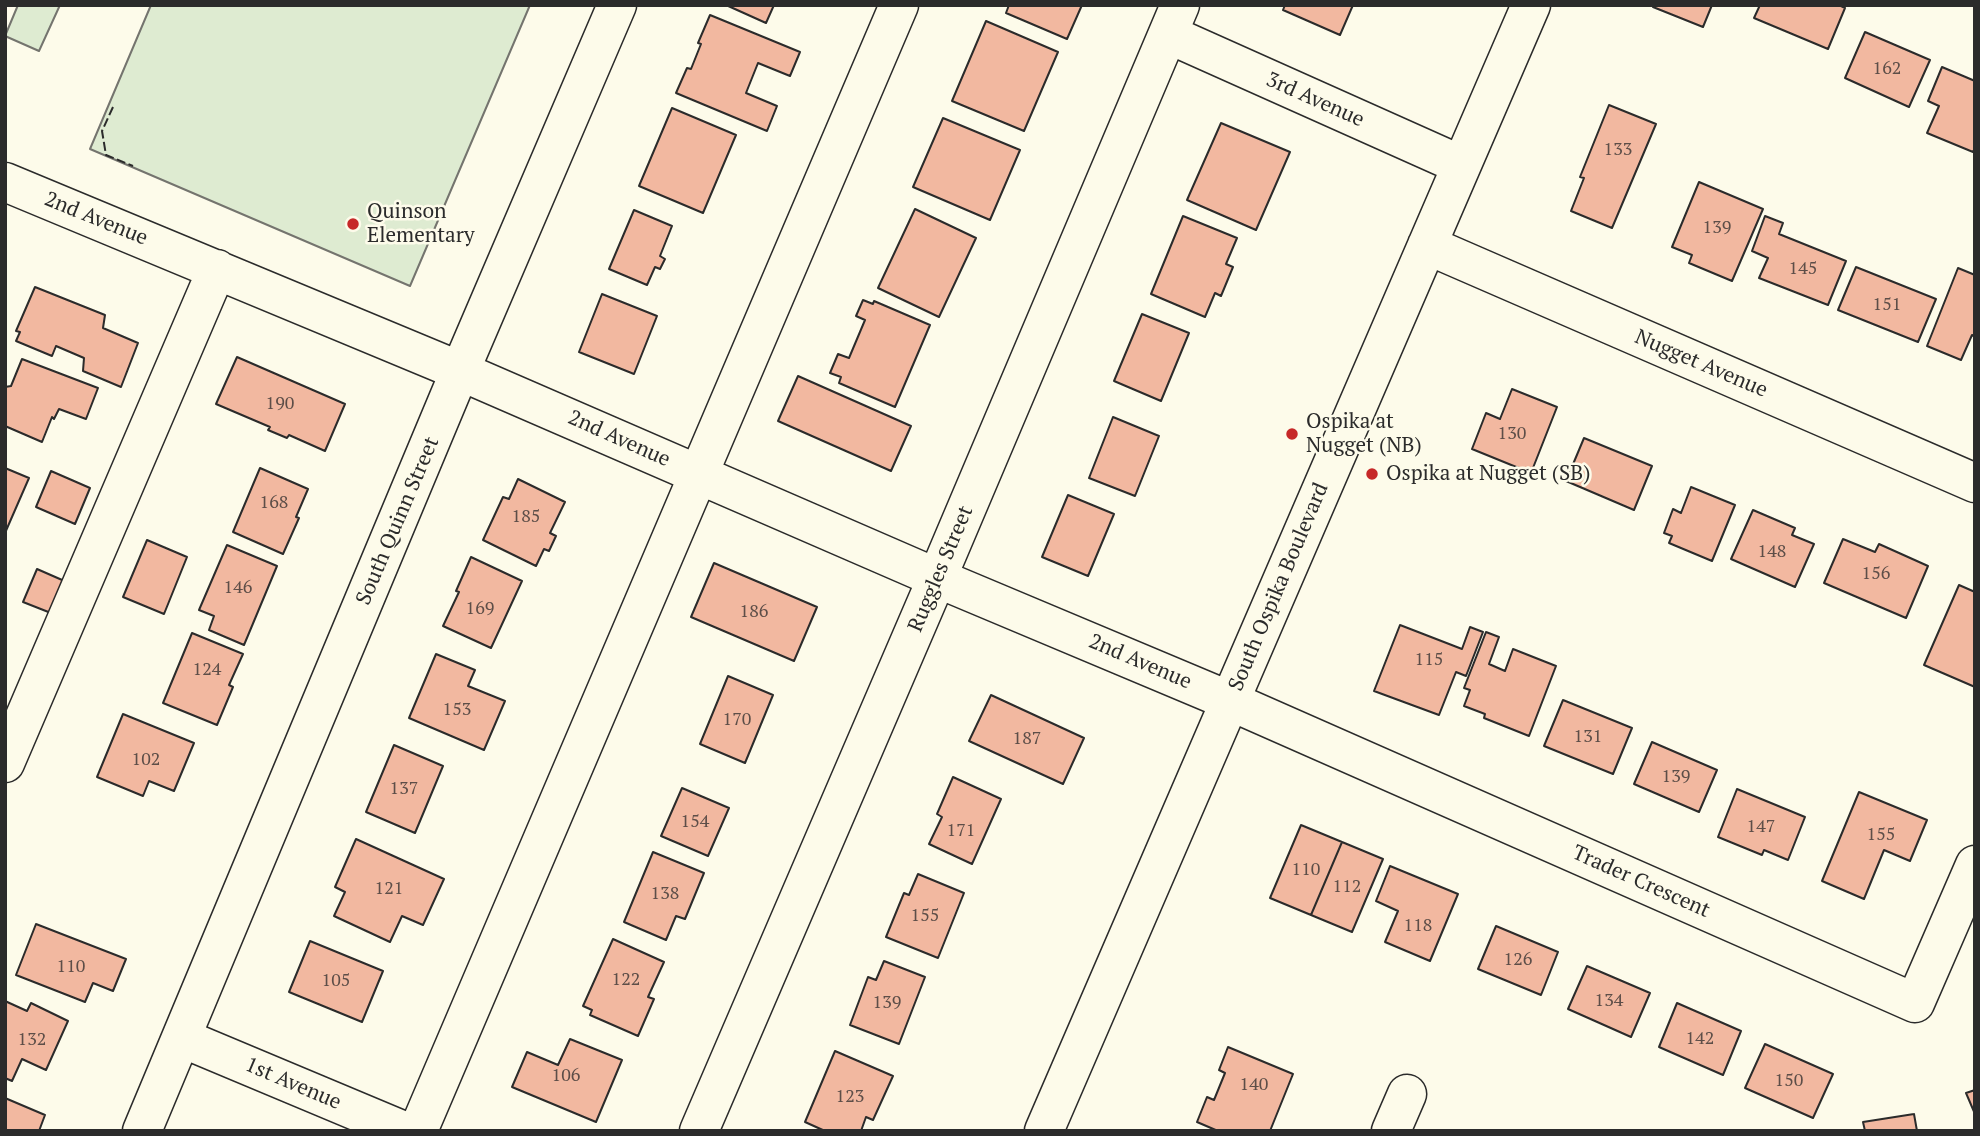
<!DOCTYPE html>
<style>
body{margin:0}
#map{position:relative;width:1980px;height:1136px;overflow:hidden;background:#fdfbea;font-family:"PT Serif",serif}
canvas{display:block}
.frame{position:absolute;inset:0;border:7px solid #2b2b2b;pointer-events:none}
</style>
<div id="map">
<canvas width="1980" height="1136"></canvas>
<div class="frame"></div>
</div>
<script>
const c = document.querySelector('canvas').getContext('2d');
c.lineJoin = 'round';
function paint(path, color) { c.fillStyle = color; c.fill(path, 'evenodd'); }
const poly = rows => new Path2D(rows.map(r => 'M' + r).join(''));
function trace(path, color, width, dash) { c.strokeStyle = color; c.lineWidth = width; c.lineCap = dash ? 'butt' : 'round'; c.setLineDash(dash || []); c.stroke(path); }
function write(font, color, halo, rows, align = 'center') {
  c.font = font + ' "PT Serif",serif'; c.lineWidth = 5; c.setLineDash([]); c.textBaseline = 'middle'; c.strokeStyle = halo; c.fillStyle = color; for (const [text, x, y, turn = 0] of rows) {
    c.save(); c.translate(x, y); c.rotate((+turn || 0) * Math.PI / 180); c.textAlign = isNaN(turn) ? turn : align; if (halo) c.strokeText(text, 0, 0); c.fillText(text, 0, 0); c.restore();
  }
}
const green = poly([
 [18,5,60,5,39,51,5,36,18,5],
 [151,5,530,5,410,286,90,149,151,5]
]);
const building = poly([
 [726,5,774,5,766,23,726,5],
 [1009,5,1082,5,1067,39,1006,13,1009,5],
 [1285,5,1353,5,1340,35,1283,10,1285,5],
 [1654,5,1712,5,1703,27,1653,7,1654,5],
 [1760,5,1839,5,1845,8,1828,49,1754,18,1760,5],
 [710,15,800,52,790,76,758,63,746,93,777,106,767,131,676,93,687,68,691,69,701,44,698,43,710,15],
 [986,21,1058,52,1024,131,952,101,986,21],
 [1865,32,1930,60,1909,107,1845,78,1865,32],
 [1942,67,1975,81,1975,148,1973,152,1927,133,1939,106,1928,101,1942,67],
 [1609,105,1656,124,1612,228,1571,211,1584,178,1580,177,1609,105],
 [672,108,736,135,703,213,639,186,672,108],
 [943,118,1020,150,990,220,913,187,943,118],
 [1221,123,1290,152,1256,230,1187,200,1221,123],
 [1699,182,1763,209,1732,281,1689,263,1692,255,1672,247,1699,182],
 [915,209,976,238,939,317,878,288,915,209],
 [634,210,672,226,660,256,665,259,660,269,655,267,647,285,609,269,634,210],
 [1183,216,1237,238,1226,264,1233,267,1221,296,1215,293,1205,317,1151,294,1183,216],
 [1765,216,1783,223,1779,234,1846,261,1828,305,1759,278,1768,258,1752,251,1765,216],
 [1856,267,1936,299,1918,342,1838,310,1856,267],
 [1958,268,1975,275,1975,336,1972,335,1961,360,1927,346,1958,268],
 [35,287,105,315,103,328,138,343,121,387,83,371,84,358,56,346,52,356,16,341,20,332,16,331,35,287],
 [602,294,657,316,634,374,579,352,602,294],
 [863,300,873,304,874,301,930,325,895,407,839,383,841,377,830,373,838,354,849,358,865,320,856,316,863,300],
 [1142,314,1189,333,1161,401,1114,381,1142,314],
 [237,357,345,404,325,451,289,435,287,438,268,430,270,427,216,404,237,357],
 [22,359,98,388,86,419,59,409,54,419,52,417,42,442,5,426,5,387,11,386,22,359],
 [798,376,911,426,891,471,778,421,798,376],
 [1512,389,1557,407,1531,473,1472,449,1486,413,1500,419,1512,389],
 [1113,417,1159,436,1135,496,1089,478,1113,417],
 [1584,438,1652,466,1634,510,1566,481,1584,438],
 [5,468,29,478,5,533,5,468],
 [260,468,308,489,296,517,299,518,283,554,233,532,260,468],
 [51,471,90,488,75,524,36,507,51,471],
 [518,479,565,502,550,533,556,536,549,551,544,549,536,566,483,540,503,497,509,499,518,479],
 [1691,487,1735,505,1712,561,1669,543,1672,536,1664,533,1673,509,1681,513,1691,487],
 [1068,495,1114,514,1088,576,1042,557,1068,495],
 [1753,510,1795,528,1792,535,1814,544,1795,587,1731,559,1753,510],
 [1843,539,1875,552,1879,544,1928,566,1906,618,1824,583,1843,539],
 [147,540,187,557,164,614,123,597,147,540],
 [227,545,277,566,244,645,209,630,214,616,199,610,227,545],
 [471,557,522,581,491,648,443,626,459,592,456,591,471,557],
 [714,563,817,607,794,661,691,617,714,563],
 [37,569,69,583,56,615,23,602,37,569],
 [1959,585,1975,592,1975,687,1924,665,1959,585],
 [1400,625,1462,649,1470,627,1483,632,1466,676,1456,672,1439,715,1374,691,1400,625],
 [1486,632,1499,637,1489,664,1505,671,1513,649,1556,666,1529,736,1484,718,1485,714,1464,706,1470,690,1464,688,1486,632],
 [192,633,243,654,229,685,233,687,217,725,163,703,192,633],
 [436,654,475,670,468,686,505,701,484,750,409,718,436,654],
 [728,676,773,695,745,763,700,744,728,676],
 [991,695,1084,738,1063,784,969,741,991,695],
 [1563,700,1632,728,1613,774,1544,746,1563,700],
 [123,714,194,743,174,791,149,781,143,796,97,777,123,714],
 [1652,742,1717,770,1699,812,1634,784,1652,742],
 [394,745,443,766,415,833,366,812,394,745],
 [953,777,1001,799,972,864,929,844,942,817,937,814,953,777],
 [682,788,729,808,708,856,661,836,682,788],
 [1737,789,1805,817,1788,860,1764,850,1762,855,1718,837,1737,789],
 [1859,792,1927,820,1910,861,1884,850,1864,899,1822,881,1859,792],
 [1301,825,1342,842,1311,915,1270,898,1301,825],
 [356,839,444,879,423,925,402,916,390,942,334,916,345,892,335,887,356,839],
 [1342,842,1383,859,1352,932,1311,915,1342,842],
 [653,852,704,873,685,919,676,916,666,940,624,922,653,852],
 [1390,866,1458,894,1430,961,1385,942,1398,911,1376,901,1390,866],
 [918,874,964,893,938,958,886,937,904,893,909,895,918,874],
 [36,924,126,959,113,991,93,983,85,1002,16,975,36,924],
 [1496,926,1558,952,1541,995,1478,969,1496,926],
 [613,939,664,962,648,997,654,999,638,1036,590,1015,592,1010,583,1006,613,939],
 [310,941,383,971,362,1022,289,992,310,941],
 [884,961,925,977,899,1044,850,1025,868,977,876,980,884,961],
 [1587,966,1650,993,1631,1037,1568,1009,1587,966],
 [5,1001,27,1011,31,1003,68,1021,46,1070,22,1059,12,1081,5,1078,5,1001],
 [1677,1003,1741,1031,1723,1075,1659,1047,1677,1003],
 [570,1039,622,1060,596,1122,512,1087,527,1052,558,1065,570,1039],
 [1765,1044,1833,1074,1813,1118,1745,1088,1765,1044],
 [1228,1047,1293,1074,1270,1131,1218,1131,1197,1122,1207,1097,1214,1100,1225,1073,1219,1070,1228,1047],
 [835,1051,893,1076,873,1120,866,1117,861,1131,825,1131,805,1122,835,1051],
 [1975,1090,1975,1114,1966,1093,1975,1090],
 [5,1098,45,1115,39,1131,5,1131,5,1098],
 [1914,1114,1917,1131,1865,1131,1863,1122,1914,1114]
]);
const minor = poly([
 [1168,34,1461,165],
 [5,182,460,371,937,578,1230,701,1915,1003,1975,865],
 [1427,245,1975,483],
 [5,763,217,269],
 [182,1038,404,1131],
 [142,1131,460,371,617,5],
 [418,1131,899,5],
 [699,1131,937,578,1180,5],
 [1044,1131,1531,5],
 [1391,1131,1407,1094]
]);
const fence = poly([
 [113,107,102,131,106,155,133,166]
]);
const markers = [
 [353,224,7,"#c62828"],
 [1292,434,7,"#c62828"],
 [1372,474,7,"#c62828"]
];
const numberNames = [
 ["162",1887,69],
 ["133",1618,150],
 ["139",1717,228],
 ["145",1803,269],
 ["151",1887,305],
 ["190",280,404],
 ["130",1512,434],
 ["168",274,503],
 ["185",526,517],
 ["148",1772,552],
 ["156",1876,574],
 ["146",238,588],
 ["169",480,609],
 ["186",754,612],
 ["115",1429,660],
 ["124",207,670],
 ["153",457,710],
 ["170",737,720],
 ["131",1588,737],
 ["187",1027,739],
 ["102",146,760],
 ["139",1676,777],
 ["137",404,789],
 ["154",695,822],
 ["147",1761,827],
 ["171",961,831],
 ["155",1881,835],
 ["110",1306,870],
 ["112",1347,887],
 ["121",389,889],
 ["138",665,894],
 ["155",925,916],
 ["118",1418,926],
 ["126",1518,960],
 ["110",71,967],
 ["122",626,980],
 ["105",336,981],
 ["134",1609,1001],
 ["139",887,1003],
 ["142",1700,1039],
 ["132",32,1040],
 ["106",566,1076],
 ["150",1789,1081],
 ["140",1254,1085],
 ["123",850,1097]
];
const streetNames = [
 ["3rd Avenue",1315,100,24],
 ["2nd Avenue",96,219,22],
 ["Nugget Avenue",1701,364,23],
 ["2nd Avenue",619,439,24],
 ["South Quinn Street",398,521,-67],
 ["Ruggles Street",941,569,-67],
 ["South Ospika Boulevard",1279,587,-67],
 ["2nd Avenue",1140,662,23],
 ["Trader Crescent",1641,882,24],
 ["1st Avenue",293,1084,23]
];
const poiNames = [
 ["Quinson",367,212],
 ["Elementary",367,236],
 ["Ospika at",1306,422],
 ["Nugget (NB)",1306,446],
 ["Ospika at Nugget (SB)",1386,474]
];
paint(green, '#deebd1');
trace(green, '#74746e', 2);
paint(building, '#f2b8a0');
trace(building, '#2b2b2b', 2);
trace(minor, '#2b2b2b', 41);
trace(minor, '#fdfbea', 38);
trace(fence, '#2b2b2b', 2, [9, 3.5]);
for (const [x, y, r, color] of markers) { const dot = new Path2D(); dot.arc(x, y, r, 0, 2 * Math.PI); c.fillStyle = color; c.fill(dot); trace(dot, '#fdfbea', 2.5); }
write('18px', '#5d4e48', null, numberNames);
write('21px', '#2b2b2b', '#fdfbea', streetNames);
write('21px', '#2b2b2b', '#fdfbea', poiNames, 'left');
</script>
